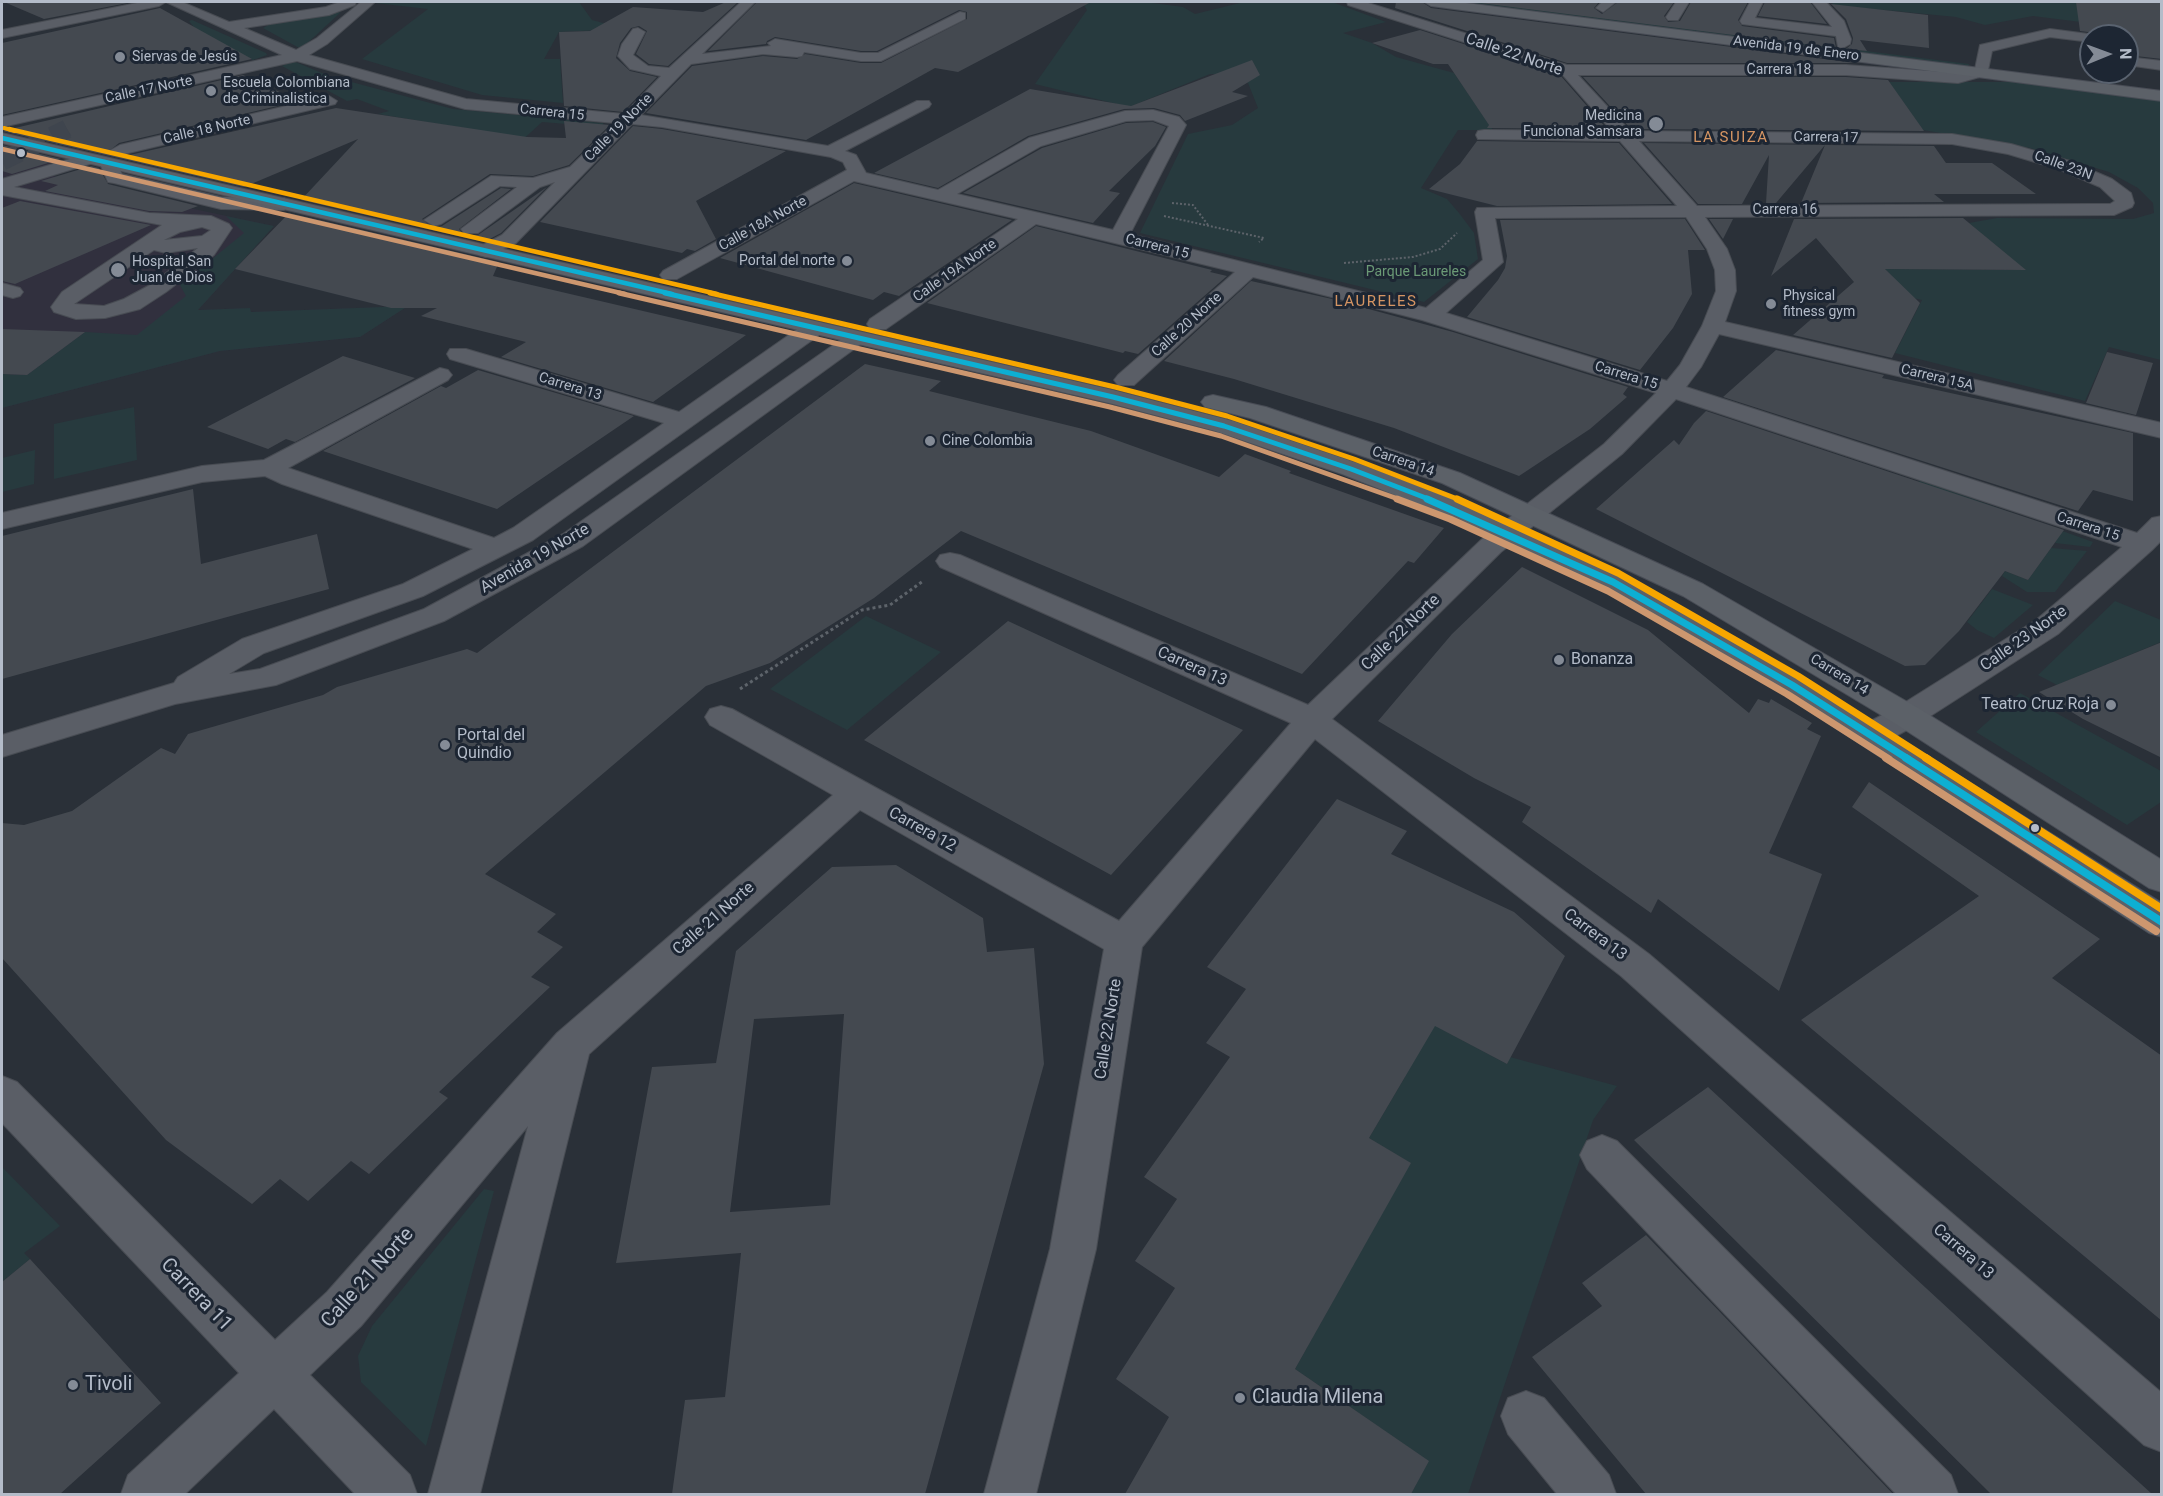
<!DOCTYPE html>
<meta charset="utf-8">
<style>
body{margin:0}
#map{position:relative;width:2163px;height:1496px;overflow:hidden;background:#2a3038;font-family:Roboto,sans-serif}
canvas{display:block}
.frame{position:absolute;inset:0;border:3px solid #b4bcc9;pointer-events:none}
.north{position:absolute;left:2079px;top:24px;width:60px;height:60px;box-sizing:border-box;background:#1d2633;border:2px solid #59626f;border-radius:50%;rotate:89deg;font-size:16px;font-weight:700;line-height:24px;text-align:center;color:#b4bcc9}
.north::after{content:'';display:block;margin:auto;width:21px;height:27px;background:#848b96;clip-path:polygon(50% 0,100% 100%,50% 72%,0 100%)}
</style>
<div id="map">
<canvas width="2163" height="1496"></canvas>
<div class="frame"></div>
<div class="north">N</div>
</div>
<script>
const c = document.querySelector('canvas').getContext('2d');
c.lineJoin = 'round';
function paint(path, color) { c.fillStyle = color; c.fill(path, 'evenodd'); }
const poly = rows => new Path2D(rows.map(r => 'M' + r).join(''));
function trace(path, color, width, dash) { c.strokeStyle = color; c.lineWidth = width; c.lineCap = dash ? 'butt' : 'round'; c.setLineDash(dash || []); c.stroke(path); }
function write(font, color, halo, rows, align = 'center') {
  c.font = font + ' Roboto,sans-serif'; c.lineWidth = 6; c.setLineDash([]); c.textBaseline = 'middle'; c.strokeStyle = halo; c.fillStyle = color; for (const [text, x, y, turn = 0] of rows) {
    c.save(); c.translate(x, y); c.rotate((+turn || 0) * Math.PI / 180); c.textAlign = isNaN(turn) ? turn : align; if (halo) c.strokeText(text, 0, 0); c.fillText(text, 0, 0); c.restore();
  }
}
const medical = poly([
 [2,153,52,161,45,173,81,185,274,226,198,310,250,308,251,312,408,306,360,337,220,351,2,408]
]);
const green = poly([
 [377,2,579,2,592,20,625,29,559,32,544,59,560,59,563,103,482,95,362,59,428,9,375,3],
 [1082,2,1145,2,1183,7,1195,14,1244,2,1332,2,1386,22,1343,33,1372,43,1396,57,1454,73,1493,130,1458,130,1421,188,1447,199,1459,213,1474,233,1478,259,1424,302,1140,233,1188,134,1232,125,1258,108,1248,83,1224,74,1210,74,1129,107,1035,84,1087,10],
 [1449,2,1477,2,1969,64,1968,68],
 [1832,2,2136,2,2161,14,2161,32,2033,16,1985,25,1956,17,1833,5],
 [341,12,301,49,263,28,270,24],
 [192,20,266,53,267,55,253,60,200,35,189,21],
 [293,61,329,76,453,109,603,123,604,127,542,122,505,156,463,128,378,114,389,111,357,99,347,101,282,66],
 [1889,82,2015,82,2161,101,2161,360,2109,347,2085,401,1895,353,1922,300,1870,288,1893,277,1885,269,2024,270,1969,223,1997,218,2133,219,2154,213,2153,203,2138,188,2109,172,2030,148,1923,130],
 [226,216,274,226,198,310,250,308,251,312,408,306,360,337,220,351,2,408,2,374,27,375,85,332,137,335,186,296,180,285,244,233],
 [134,407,137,460,54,479,54,424],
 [35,450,34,484,2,492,2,458],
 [1920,480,2093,542,2090,547,2055,543,2058,537,1917,485],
 [2051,548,2087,551,2055,592,2027,592,2002,576,2005,571,2028,580],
 [1992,589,2033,605,1994,638,1977,630,1967,622],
 [2115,601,2161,620,2161,642,2057,685,2038,675],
 [866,616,941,652,847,730,770,689],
 [2020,693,2161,771,2161,802,2127,825,1976,732],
 [1400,1007,1507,1064,1510,1057,1617,1086,1593,1120,1468,1494,1411,1494,1428,1461,1295,1369,1410,1163,1369,1138,1405,1077],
 [2,1167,60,1226,24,1253,30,1259,2,1282],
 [484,1189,494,1191,426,1446,361,1382,358,1356,372,1326]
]);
const building = poly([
 [4,2,133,2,44,19],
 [726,2,738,2,668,66,649,64,636,54,647,31,639,26,631,28,620,43,616,58,630,71,657,77,623,112,564,106,559,32,590,31,633,7,703,12],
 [757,2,1091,2,958,72,935,68,806,140,646,113,692,66,763,56,797,59,805,54,861,63,881,63,967,19,967,12,959,10,877,51,861,51,775,37,767,41,766,44,708,51],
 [1396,2,1422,2,1431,8,1855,63,1567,63,1395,8],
 [1472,2,1599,2,1594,8,1602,14,1618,2,1674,2,1664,16,1668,22,1680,21,1691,2,1748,2,1738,20,1742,26,1834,38,1836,48],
 [1765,2,1810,2,1827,24,1758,16],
 [2076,2,2162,2,2162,59,2127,55,2127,36,2098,36,2096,33,2080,31],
 [1831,4,1928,15,1929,48,1860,40,1867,51,1846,49,1852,44,1853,38,1846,19],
 [160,8,252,59,2,115,2,43],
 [1420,30,1560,75,1607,129,1487,128,1489,125,1448,64,1433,64,1372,43],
 [1252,60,1260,75,1232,92,1248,96,1185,121,1180,115,1154,108,1124,109,1028,136,938,188,874,173,1030,89,1131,106],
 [243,75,299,101,119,143,109,151,121,157,336,108,527,137,566,138,564,121,610,125,569,165,533,176,490,174,422,219,433,228,442,226,501,188,511,189,459,229,464,235,478,235,547,187,501,233,484,242,301,200,358,139,244,187,2,131],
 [1583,77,1846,77,1888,80,1924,131,1631,129],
 [1153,122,1166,127,1155,146,1109,191,1120,193,1093,223,963,193,1042,148,1126,123],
 [633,126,662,129,786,151,696,201,716,239,695,251,687,249,682,253,540,222],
 [1477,141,1619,143,1672,204,1497,206,1429,189,1460,164],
 [1644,143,1825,145,1776,203,1766,203,1769,155,1742,204,1698,204],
 [2,145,61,159,12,174,2,171],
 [1825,145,1934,146,1946,163,1992,163,2036,194,1934,194,1944,202,1801,203],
 [91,166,99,168,108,184,198,206,182,212,149,211,45,191,58,185,41,181],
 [854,183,1012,220,899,296,884,292,873,300,720,258],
 [20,201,151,225,15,284,2,281,2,208],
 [289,213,499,262,493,276,746,335,653,402,501,357,526,342,421,316,437,308,391,308,235,269],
 [1963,218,2026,270,1885,269,1920,303,1892,358,1793,335,1854,282,1816,238,1771,276,1794,219],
 [1685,219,1705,250,1688,250,1692,294,1673,328,1640,370,1467,317,1498,280,1505,268,1507,256,1500,220],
 [1709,219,1733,219,1723,239],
 [1036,226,1212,270,1210,272,1227,276,1138,354,1125,351,1123,353,927,303],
 [1251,281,1332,299,1453,332,1628,387,1623,394,1627,397,1590,429,1519,476,1394,428,1234,379,1164,361],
 [2,329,85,332,27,375,2,374],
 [1776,350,1884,375,1882,378,2133,433,2133,501,2093,490,2078,511,1723,397],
 [2107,352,2153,363,2136,415,2086,403],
 [343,356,415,378,295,442,286,439,268,449,207,427],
 [865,364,941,381,929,391,1091,431,1219,477,1245,454,1291,471,1289,473,1444,528,1414,563,1408,561,1302,674,961,531,874,598,770,663,706,686,485,874,556,914,537,932,563,947,531,977,550,987,439,1092,448,1098,369,1174,351,1161,308,1201,280,1179,252,1204,166,1140,2,958,2,823,24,825,72,811,161,748,175,754,188,734,323,695,337,687,467,649,477,653],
 [478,370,634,416,497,509,323,451,441,386,446,388],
 [1706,411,2064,530,2028,580,2005,571,1959,631,1925,665,1905,666,1596,509,1674,440,1679,445,1694,423],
 [193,489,201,564,317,534,329,589,2,679,2,536],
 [1522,567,1648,630,1749,713,1758,699,1769,703,1771,699,1812,723,1807,729,1821,736,1769,853,1822,874,1779,991,1658,899,1651,913,1522,822,1531,807,1474,778,1378,721,1452,634],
 [1008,621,1243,730,1111,875,864,740],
 [2162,642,2162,758,2083,719,2039,692],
 [1869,782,2100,939,2052,978,2162,1056,2162,1321,1801,1020,1979,896,1852,807],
 [1337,799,1407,831,1391,854,1514,912,1565,956,1507,1064,1435,1026,1369,1138,1411,1163,1295,1369,1429,1461,1411,1494,1125,1494,1169,1417,1116,1379,1175,1288,1135,1261,1177,1199,1144,1177,1230,1057,1206,1043,1246,989,1207,967],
 [896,865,983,918,987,952,1034,948,1044,1064,925,1494,672,1494,685,1400,725,1397,741,1253,616,1263,652,1067,716,1063,736,951,832,867],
 [844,1014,830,1205,730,1212,754,1019],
 [1708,1087,1991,1348,2152,1494,1991,1494,1634,1140],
 [1646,1235,1720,1312,1893,1494,1646,1494,1532,1357,1602,1306,1582,1283],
 [30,1259,161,1403,60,1494,2,1494,2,1282]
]);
const minorTunnelFar1 = poly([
 [64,131,67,129]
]);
const minorTunnel = poly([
 [2,161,67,129]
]);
const pathFar1 = poly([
 [1172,203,1193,205,1208,225],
 [1164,216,1264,238,1259,242],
 [1344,263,1413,257,1440,249,1457,233]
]);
const path = poly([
 [740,689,862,610,890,605,923,581]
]);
const minor = poly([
 [142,2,182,2,229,22,326,7,340,2,356,2,355,5,329,15,244,28,296,50,317,38,361,2,375,2,327,44,309,55,466,99,624,114,661,76,630,69,618,56,622,44,633,29,638,28,645,32,633,55,648,66,669,68,741,2,755,2,702,54,771,46,768,43,775,39,861,53,878,53,960,12,965,13,965,19,881,61,861,61,804,52,802,56,797,57,763,54,691,64,641,115,828,146,917,101,929,101,931,104,929,107,845,151,856,155,866,173,938,190,1029,138,1125,111,1153,110,1179,117,1186,125,1130,234,1426,308,1483,260,1475,212,1477,208,1677,206,1620,141,1478,139,1476,135,1478,131,1484,130,1612,131,1561,73,1348,5,1347,2,1365,2,1567,65,1846,65,1958,73,1975,69,1980,45,2050,29,2096,35,2091,36,2091,42,2050,37,1992,51,1987,75,1958,83,1846,75,1578,75,1630,131,1952,134,2011,144,2070,161,2112,179,2131,193,2134,203,2132,207,2114,215,1705,217,1727,249,1735,270,1736,291,1725,322,2162,423,2162,438,1719,334,1701,367,1686,387,2137,533,2152,518,2162,516,2162,540,2152,550,2058,634,1918,724,1883,743,1871,746,1859,743,1855,735,1859,727,1896,708,2036,620,2122,547,1676,399,1622,454,1501,552,1332,719,1649,954,2162,1393,2162,1452,2144,1445,1621,976,1315,739,1142,947,1096,1249,1036,1494,984,1494,1050,1249,1104,949,860,810,589,1054,480,1494,428,1494,528,1126,361,1326,310,1375,410,1475,417,1494,355,1494,274,1409,185,1494,121,1494,128,1475,239,1373,2,1123,2,1076,17,1082,275,1340,327,1292,557,1033,833,795,710,725,705,717,710,709,721,706,732,709,1119,921,1291,723,940,567,936,561,940,555,950,553,960,555,1308,705,1481,540,1604,444,1656,393,1422,320,1253,277,1134,385,1118,385,1114,380,1118,375,1235,272,1036,224,886,329,870,329,867,324,870,319,1018,219,854,181,677,279,663,279,660,275,663,271,847,170,843,162,831,157,662,127,632,124,516,243,486,257,479,255,476,251,479,247,502,235,555,182,540,187,478,233,464,233,461,229,517,187,500,186,441,224,434,226,424,220,491,176,533,178,570,167,615,123,465,109,297,61,2,127,2,117,282,55,166,2,159,6,2,38,2,30,142,2],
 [1153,120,1169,126,1113,230,957,194,1041,146,1126,121,1153,120],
 [1639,141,1952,144,2008,154,2058,169,2100,187,2115,201,2110,204,2087,204,1697,206,1639,141],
 [1686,217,1707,249,1715,270,1716,291,1702,326,1680,365,1667,381,1446,313,1503,262,1495,218,1686,217],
 [1602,2,1616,2,1603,12,1596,8,1602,2],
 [1676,2,1689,2,1678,20,1668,20,1666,17,1676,2],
 [1750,2,1763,2,1755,18,1832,27,1812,2,1826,2,1844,21,1851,39,1850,44,1843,48,1838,47,1836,36,1742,24,1740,21,1750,2],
 [2127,57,2162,61,2162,70,2127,65,2127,57],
 [329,96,337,101,335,104,120,155,111,150,120,145,329,96],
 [87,154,96,159,93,163,14,187,149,213,211,216,229,224,232,228,214,255,166,292,140,309,105,318,76,319,54,312,51,307,62,292,162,225,2,195,2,179,87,154],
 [202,227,211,230,202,236,164,240,180,232,202,227],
 [198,248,152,284,124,299,104,306,74,304,154,250,166,253,198,248],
 [109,159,115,160,122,174,221,197,284,198,293,204,284,210,221,209,114,183,108,182,100,164,109,159],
 [2,283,20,288,23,292,20,296,13,298,2,295,2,283],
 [814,321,822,323,825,328,822,333,533,540,423,596,264,653,229,674,260,669,424,609,563,534,849,334,865,334,868,339,583,546,444,621,276,685,175,704,2,757,2,735,174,683,178,677,242,639,403,584,473,549,282,484,265,476,202,482,2,529,2,513,202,466,264,460,440,368,448,370,452,375,448,380,288,468,494,538,513,528,664,423,450,359,447,354,450,349,466,349,679,412,806,323,814,321],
 [1602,1135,1617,1141,1951,1475,1958,1494,1896,1494,1587,1169,1580,1155,1587,1141,1602,1135],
 [1526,1391,1544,1398,1609,1475,1616,1494,1557,1494,1508,1434,1501,1416,1508,1398,1526,1391]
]);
const major = poly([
 [1424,2,1458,2,2162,91,2162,101,1431,6,1424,2],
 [2,133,1113,390,1233,421,1360,464,1463,503,1623,576,1803,678,2162,903,2162,937,2149,933,1781,692,1603,588,1445,515,1342,474,1215,431,1109,403,2,143,2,133],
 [1213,395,1266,407,1460,473,1703,584,1918,708,2162,860,2162,892,2149,888,1896,724,1683,596,1442,483,1250,418,1205,407,1201,402,1205,397,1213,395]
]);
const bus1Far3 = poly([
 [2,138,672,294]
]);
const bus1Far2 = poly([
 [665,293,1113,397,1224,426,1351,469,1431,500]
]);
const bus1Far1 = poly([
 [1427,499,1613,582,1792,685,1908,759]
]);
const bus1 = poly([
 [1906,758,2162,922]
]);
const bus2Far3 = poly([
 [2,149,625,294]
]);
const bus2Far2 = poly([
 [619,293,1110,407,1221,436,1401,500]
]);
const bus2Far1 = poly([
 [1397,499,1450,519,1608,591,1787,694,1889,759]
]);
const bus2 = poly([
 [1886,758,2156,931]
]);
const bus3Far4 = poly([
 [4,128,15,131]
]);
const bus3Far3 = poly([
 [9,129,717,294]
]);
const bus3Far2 = poly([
 [710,293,1115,387,1227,416,1354,459,1460,500]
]);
const bus3Far1 = poly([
 [1457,499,1618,573,1798,676,1928,759]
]);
const bus3 = poly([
 [1926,758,2162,909]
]);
const markers = [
 [120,57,6,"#848b96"],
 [211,91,6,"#848b96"],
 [1656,124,8,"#848b96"],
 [21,153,5,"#b4bcc9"],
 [847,261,6,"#848b96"],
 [118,270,8,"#848b96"],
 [1771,304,6,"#848b96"],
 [930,441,6,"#848b96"],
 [1559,660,6,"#848b96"],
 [2111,705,6,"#848b96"],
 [445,745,6,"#848b96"],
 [2035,828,5,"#b4bcc9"],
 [73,1385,6,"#848b96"],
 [1240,1398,6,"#848b96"]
];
const farStreetnames = [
 ["Avenida 19 de Enero",1796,49,7],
 ["Carrera 18",1779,70],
 ["Calle 17 Norte",149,90,-12],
 ["Carrera 15",552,113,6],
 ["Calle 19 Norte",619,128,-45],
 ["Calle 18 Norte",207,130,-13],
 ["Carrera 17",1826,138,1],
 ["Calle 23N",2063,166,20],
 ["Carrera 16",1785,210],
 ["Calle 18A Norte",763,224,-29],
 ["Carrera 15",1157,247,14],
 ["Calle 19A Norte",955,271,-35],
 ["Calle 20 Norte",1187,325,-42],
 ["Carrera 15",1626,376,17],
 ["Carrera 15A",1937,378,13],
 ["Carrera 13",570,387,17],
 ["Carrera 14",1403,462,19],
 ["Carrera 15",2088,527,18],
 ["Carrera 14",1839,675,31]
];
const farPoinames = [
 ["Siervas de Jesús",132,57],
 ["Escuela Colombiana",223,83],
 ["de Criminalistica",223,99],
 ["Medicina",1642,116,"right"],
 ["Funcional Samsara",1642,132,"right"],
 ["Portal del norte",835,261,"right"],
 ["Hospital San",132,262],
 ["Juan de Dios",132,278],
 ["Physical",1783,296],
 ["fitness gym",1783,312],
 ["Cine Colombia",942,441]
];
const farParknames = [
 ["Parque Laureles",1416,272]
];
const farNeighbourhoodnames = [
 ["LA SUIZA",1731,138],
 ["LAURELES",1376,302]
];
const streetNames = [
 ["Calle 22 Norte",1514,55,19],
 ["Avenida 19 Norte",535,559,-30],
 ["Calle 22 Norte",1401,633,-44],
 ["Calle 23 Norte",2024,639,-35],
 ["Carrera 13",1192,667,24],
 ["Carrera 12",922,830,29],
 ["Calle 21 Norte",714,919,-41],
 ["Carrera 13",1595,935,37],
 ["Calle 22 Norte",1109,1029,-81],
 ["Carrera 13",1963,1252,41]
];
const poiNames = [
 ["Bonanza",1571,660],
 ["Teatro Cruz Roja",2099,705,"right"],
 ["Portal del",457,736],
 ["Quindio",457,754]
];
const nearStreetnames = [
 ["Calle 21 Norte",368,1278,-48],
 ["Carrera 11",196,1295,46]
];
const nearPoinames = [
 ["Tivoli",85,1385],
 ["Claudia Milena",1252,1398]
];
paint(medical, '#31303e');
paint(green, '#273a3e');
paint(building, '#444950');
trace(minorTunnelFar1, '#3f454e', 15, [15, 8]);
trace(minorTunnel, '#3f454e', 19, [19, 9]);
trace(minor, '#484c53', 2);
trace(major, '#484c55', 2);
trace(pathFar1, '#5d636a', 2, [2, 2]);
trace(path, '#5d636a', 3, [3, 3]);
paint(minor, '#5a5e66');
paint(major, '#5c6168');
trace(bus1Far3, '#0dafd3', 4.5);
trace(bus1Far2, '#0dafd3', 5);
trace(bus1Far1, '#0dafd3', 7);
trace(bus1, '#0dafd3', 8);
trace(bus2Far3, '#cd976f', 4.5);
trace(bus2Far2, '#cd976f', 5);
trace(bus2Far1, '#cd976f', 7);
trace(bus2, '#cd976f', 8);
trace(bus3Far4, '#f7a600', 4);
trace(bus3Far3, '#f7a600', 4.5);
trace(bus3Far2, '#f7a600', 5);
trace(bus3Far1, '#f7a600', 7);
trace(bus3, '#f7a600', 8);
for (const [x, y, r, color] of markers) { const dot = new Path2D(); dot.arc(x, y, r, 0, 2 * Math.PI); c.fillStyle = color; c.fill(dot); trace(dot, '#1d2633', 2); }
write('14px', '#b4bcc9', '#1d2633', farStreetnames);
write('14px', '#b4bcc9', '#1d2633', farPoinames, 'left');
write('14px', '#6b9a76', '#1d2633', farParknames);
c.letterSpacing = '1.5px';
write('15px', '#d59563', '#1d2633', farNeighbourhoodnames);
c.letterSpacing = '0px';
write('16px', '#b4bcc9', '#1d2633', streetNames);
write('16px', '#b4bcc9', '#1d2633', poiNames, 'left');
write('20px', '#b4bcc9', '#1d2633', nearStreetnames);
write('20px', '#b4bcc9', '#1d2633', nearPoinames, 'left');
</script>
